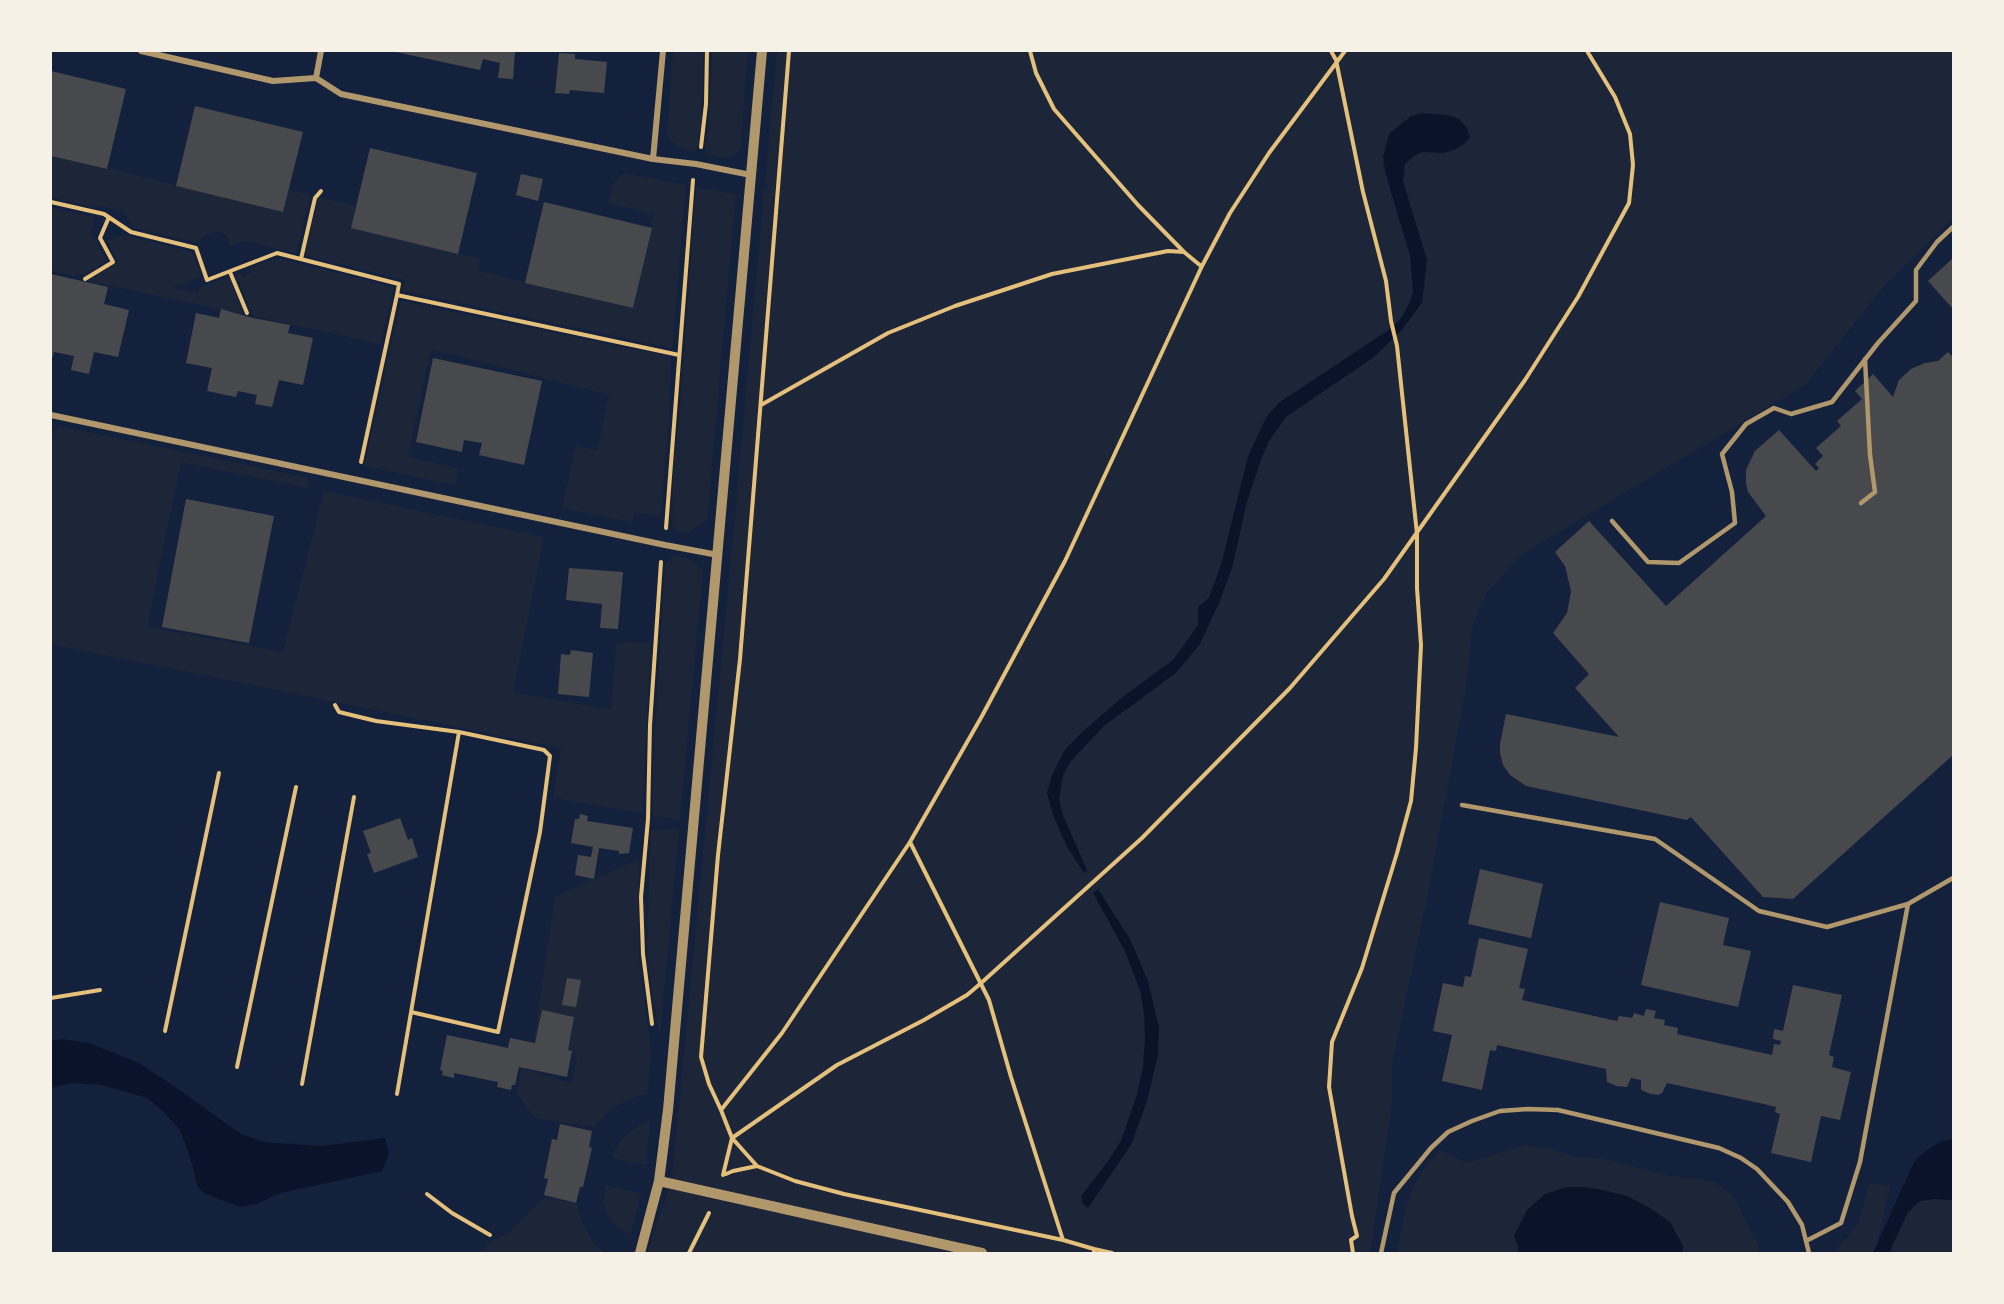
<!DOCTYPE html>
<style>
body{margin:0}
#map{position:relative;width:2004px;height:1304px;overflow:hidden;background:#14213d;font-family:"Exo 2",sans-serif}
canvas{display:block}
.frame{position:absolute;inset:0;border:52px solid #f6f1e7;pointer-events:none}
</style>
<div id="map">
<canvas width="2004" height="1304"></canvas>
<div class="frame"></div>
</div>
<script>
const c = document.querySelector('canvas').getContext('2d');
c.lineJoin = 'round';
function paint(path, color) { c.fillStyle = color; c.fill(path, 'evenodd'); }
const poly = rows => new Path2D(rows.map(r => 'M' + r).join(''));
function trace(path, color, width, dash) { c.strokeStyle = color; c.lineWidth = width; c.lineCap = dash ? 'butt' : 'round'; c.setLineDash(dash || []); c.stroke(path); }
const green = poly([
 [673,51,703,51,701,126,696,152,679,148,670,140,667,135],
 [712,51,748,51,740,147,738,152,726,159,705,154,709,124],
 [777,51,1953,51,1953,217,1884,286,1806,384,1524,553,1487,592,1473,624,1465,693,1427,898,1392,1065,1392,1102,1370,1253,647,1253,672,1180,735,516,764,190,768,190,768,184,765,183],
 [51,156,107,170,108,168,283,212,289,190,310,195,296,253,246,241,230,246,227,236,219,231,202,237,199,243,134,228,124,211,97,205,96,208,51,197],
 [624,173,686,185,672,348,403,291,405,280,305,255,319,197,355,206,351,228,481,259,479,271,634,308,654,214,608,203,615,181],
 [696,187,736,195,707,520,686,534,677,531,672,522,674,460,681,398],
 [51,207,94,218,90,233,107,261,84,275,76,273,76,276,51,271],
 [124,235,192,252,201,277,173,288,198,293,199,288,229,277,243,314,89,281,118,261,107,240],
 [277,258,394,287,380,344,253,316,236,274,240,272,243,277,251,273,250,268],
 [401,301,671,357,669,414,661,516,635,513,632,522,562,508,576,446,597,450,609,395,431,349,408,457,458,468,455,485,364,466],
 [59,426,309,478,307,488,181,462,147,627,283,652,324,491,544,537,513,692,611,710,616,643,651,641,642,813,553,798,561,748,51,644,51,440,53,431],
 [674,555,691,560,703,570,680,820,653,816,653,768,665,565],
 [679,828,660,1036,653,999,647,950,651,831],
 [639,859,638,951,651,1051,648,1093,632,1098,615,1107,593,1127,540,1119,531,1114,517,1093,522,1068,571,1084,578,1054,534,1041,555,897],
 [650,1121,646,1165,613,1158,614,1152,623,1138,639,1125],
 [1525,1145,1550,1148,1575,1157,1601,1158,1671,1176,1713,1181,1733,1196,1759,1246,1760,1253,1682,1253,1683,1246,1670,1222,1627,1196,1545,1194,1527,1210,1518,1244,1518,1253,1397,1253,1407,1203,1414,1185,1429,1162,1440,1150,1467,1163],
 [1870,1183,1890,1187,1875,1253,1833,1253,1858,1225],
 [605,1185,640,1193,641,1196,630,1235,619,1228,609,1218,604,1202],
 [545,1197,577,1204,581,1220,593,1242,604,1253,478,1253,492,1241,511,1231],
 [1934,1199,1953,1200,1953,1253,1889,1253,1908,1212,1920,1201]
]);
const water = poly([
 [1421,113,1448,115,1459,119,1467,128,1470,138,1464,144,1454,150,1443,153,1422,152,1414,156,1405,164,1403,181,1427,260,1422,303,1401,331,1374,357,1286,417,1269,441,1261,460,1247,502,1232,568,1219,603,1200,644,1176,673,1105,725,1071,761,1063,775,1059,800,1063,815,1087,870,1084,873,1066,845,1053,815,1047,793,1052,775,1064,751,1081,733,1124,696,1173,660,1198,625,1198,607,1209,598,1221,565,1248,456,1267,416,1280,402,1390,329,1399,321,1408,306,1413,292,1410,256,1385,172,1383,157,1389,134,1410,117],
 [1098,889,1130,939,1148,981,1159,1028,1158,1055,1147,1101,1131,1145,1088,1208,1083,1204,1081,1196,1106,1164,1121,1141,1137,1094,1143,1067,1145,1038,1144,1014,1140,990,1125,951,1093,893],
 [61,1039,89,1043,137,1062,171,1084,241,1134,264,1142,321,1146,385,1138,389,1154,382,1171,281,1193,256,1204,240,1207,203,1193,197,1185,192,1163,180,1130,164,1112,147,1098,102,1085,71,1083,51,1088,51,1041],
 [1953,1139,1953,1200,1934,1199,1920,1201,1908,1212,1889,1253,1873,1253,1914,1162,1924,1152,1940,1142],
 [1567,1187,1585,1187,1607,1191,1627,1196,1648,1207,1670,1222,1683,1246,1682,1253,1518,1253,1518,1246,1514,1236,1527,1210,1545,1194]
]);
const building = poly([
 [391,51,515,51,513,79,498,78,500,63,483,59,480,70],
 [559,53,575,54,575,59,607,62,604,93,570,90,569,94,555,93],
 [51,71,126,89,107,169,51,156],
 [195,106,303,132,283,212,176,186],
 [370,148,477,173,458,254,351,228],
 [521,174,543,179,538,201,516,195],
 [544,202,652,228,633,308,525,283],
 [1953,258,1953,309,1928,281],
 [51,274,108,287,104,304,129,310,118,357,94,352,89,374,71,370,74,356,54,352,51,362],
 [221,309,253,318,290,325,288,333,313,338,303,385,279,380,272,407,255,404,257,395,238,391,236,397,207,391,212,368,186,363,196,313,219,318],
 [1948,352,1953,357,1953,755,1793,899,1763,897,1691,817,1687,820,1526,786,1510,775,1503,765,1500,753,1500,744,1506,714,1619,737,1575,688,1589,674,1553,633,1567,613,1571,591,1565,566,1555,552,1589,521,1666,606,1766,516,1748,492,1746,483,1746,470,1755,451,1779,430,1816,471,1819,468,1815,464,1823,456,1816,448,1841,426,1837,421,1862,399,1855,391,1873,374,1893,397,1899,380,1911,369,1925,363,1938,361],
 [433,358,542,381,524,465,479,455,482,443,464,440,462,452,416,442],
 [186,499,274,516,249,643,162,627],
 [569,568,623,572,618,629,600,628,602,604,566,600],
 [571,650,593,653,589,697,558,694,561,654,570,655],
 [580,814,588,816,587,821,633,828,629,853,619,854,619,851,599,848,594,879,575,875,578,855,591,857,593,847,571,843,575,819,579,819],
 [400,818,408,840,412,838,418,857,374,873,367,854,371,853,363,831],
 [1480,869,1543,884,1531,938,1468,924],
 [1660,902,1729,918,1723,945,1751,951,1738,1007,1641,985],
 [1479,938,1528,949,1519,988,1525,989,1522,1000,1617,1021,1619,1016,1632,1018,1634,1013,1644,1016,1646,1009,1656,1011,1654,1018,1665,1020,1664,1025,1678,1028,1677,1034,1772,1055,1774,1044,1780,1045,1781,1041,1773,1039,1774,1029,1783,1031,1793,985,1842,995,1829,1055,1834,1057,1832,1067,1851,1072,1840,1120,1821,1116,1811,1162,1771,1153,1780,1114,1775,1112,1776,1107,1764,1104,1667,1083,1662,1093,1658,1095,1651,1094,1641,1090,1641,1080,1631,1078,1627,1087,1617,1086,1607,1082,1606,1069,1497,1045,1496,1051,1490,1050,1482,1090,1442,1081,1452,1035,1433,1031,1443,983,1463,987,1465,976,1471,977],
 [567,978,581,980,576,1007,562,1005],
 [542,1010,574,1017,568,1050,572,1051,567,1077,519,1067,515,1085,512,1085,511,1090,497,1087,498,1082,454,1073,454,1078,442,1075,443,1071,440,1070,447,1035,508,1048,510,1038,535,1043],
 [560,1124,592,1131,589,1147,592,1148,583,1187,580,1187,576,1203,544,1195,548,1179,544,1178,552,1139,557,1140]
]);
const path = poly([
 [1030,51,1036,73,1054,109,1138,205,1184,252,1201,266],
 [1331,51,1336,60,1363,192,1386,281,1391,321,1397,346,1417,534,1417,588,1421,645,1416,748,1411,801,1397,853,1362,968,1332,1042,1329,1087,1352,1216,1357,1236,1351,1240,1353,1253],
 [701,147,706,104,707,51],
 [51,202,104,214,131,232,196,248,207,280,277,253,399,284,397,295,679,355],
 [301,259,315,198,321,191],
 [230,272,247,313],
 [85,279,113,262,100,238,109,217],
 [761,405,888,333,955,306,1052,274,1168,251,1184,252],
 [361,462,397,295],
 [666,528,693,180],
 [335,705,339,712,376,721,459,732,544,750,550,756,540,832,498,1032,411,1012],
 [910,842,989,1000,1011,1077,1063,1240,1094,1249,1094,1253],
 [51,998,100,990],
 [652,1024,643,954,641,897,648,819,650,725,661,562],
 [165,1031,219,773],
 [237,1067,296,787],
 [302,1084,354,797],
 [397,1094,459,732],
 [721,1110,709,1084,701,1057,718,855,740,659,789,51],
 [732,1138,837,1065,924,1020,967,995,980,984,1142,838,1290,688,1384,579,1525,380,1578,297,1629,203,1633,165,1630,134,1615,97,1587,51],
 [757,1166,732,1138,721,1110,782,1033,910,842,982,716,1065,561,1202,266,1230,213,1269,153,1345,51],
 [726,1174,733,1171,757,1166,795,1181,844,1194,1063,1240],
 [723,1175,732,1138],
 [427,1194,452,1213,490,1235],
 [1094,1249,1112,1253],
 [689,1253,709,1213]
]);
const service = poly([
 [1861,503,1875,492,1870,455,1865,359],
 [1612,521,1648,562,1679,563,1735,523,1732,492,1722,454,1746,424,1774,408,1791,414,1832,402,1878,343,1916,301,1916,270,1937,242,1953,227],
 [1462,805,1655,839,1759,911,1827,927,1908,904],
 [1806,1241,1841,1223,1860,1162,1908,904,1953,878],
 [1381,1253,1394,1193,1431,1148,1448,1132,1472,1121,1500,1111,1528,1109,1558,1110,1719,1148,1741,1158,1757,1169,1788,1202,1802,1225,1809,1253]
]);
const minor = poly([
 [141,51,273,81,316,78,341,94,653,159,696,164,751,175],
 [316,78,321,51],
 [653,159,663,51],
 [51,415,665,545,718,555]
]);
const tertiary = poly([
 [659,1181,982,1253],
 [640,1253,659,1181,668,1110,762,51]
]);
paint(green, '#1d2539');
paint(water, '#0b132b');
paint(building, '#48494c');
trace(path, '#e5c07b', 4);
trace(service, '#b1986c', 4.5);
trace(minor, '#b1986c', 6);
trace(tertiary, '#b1986c', 10);
</script>
